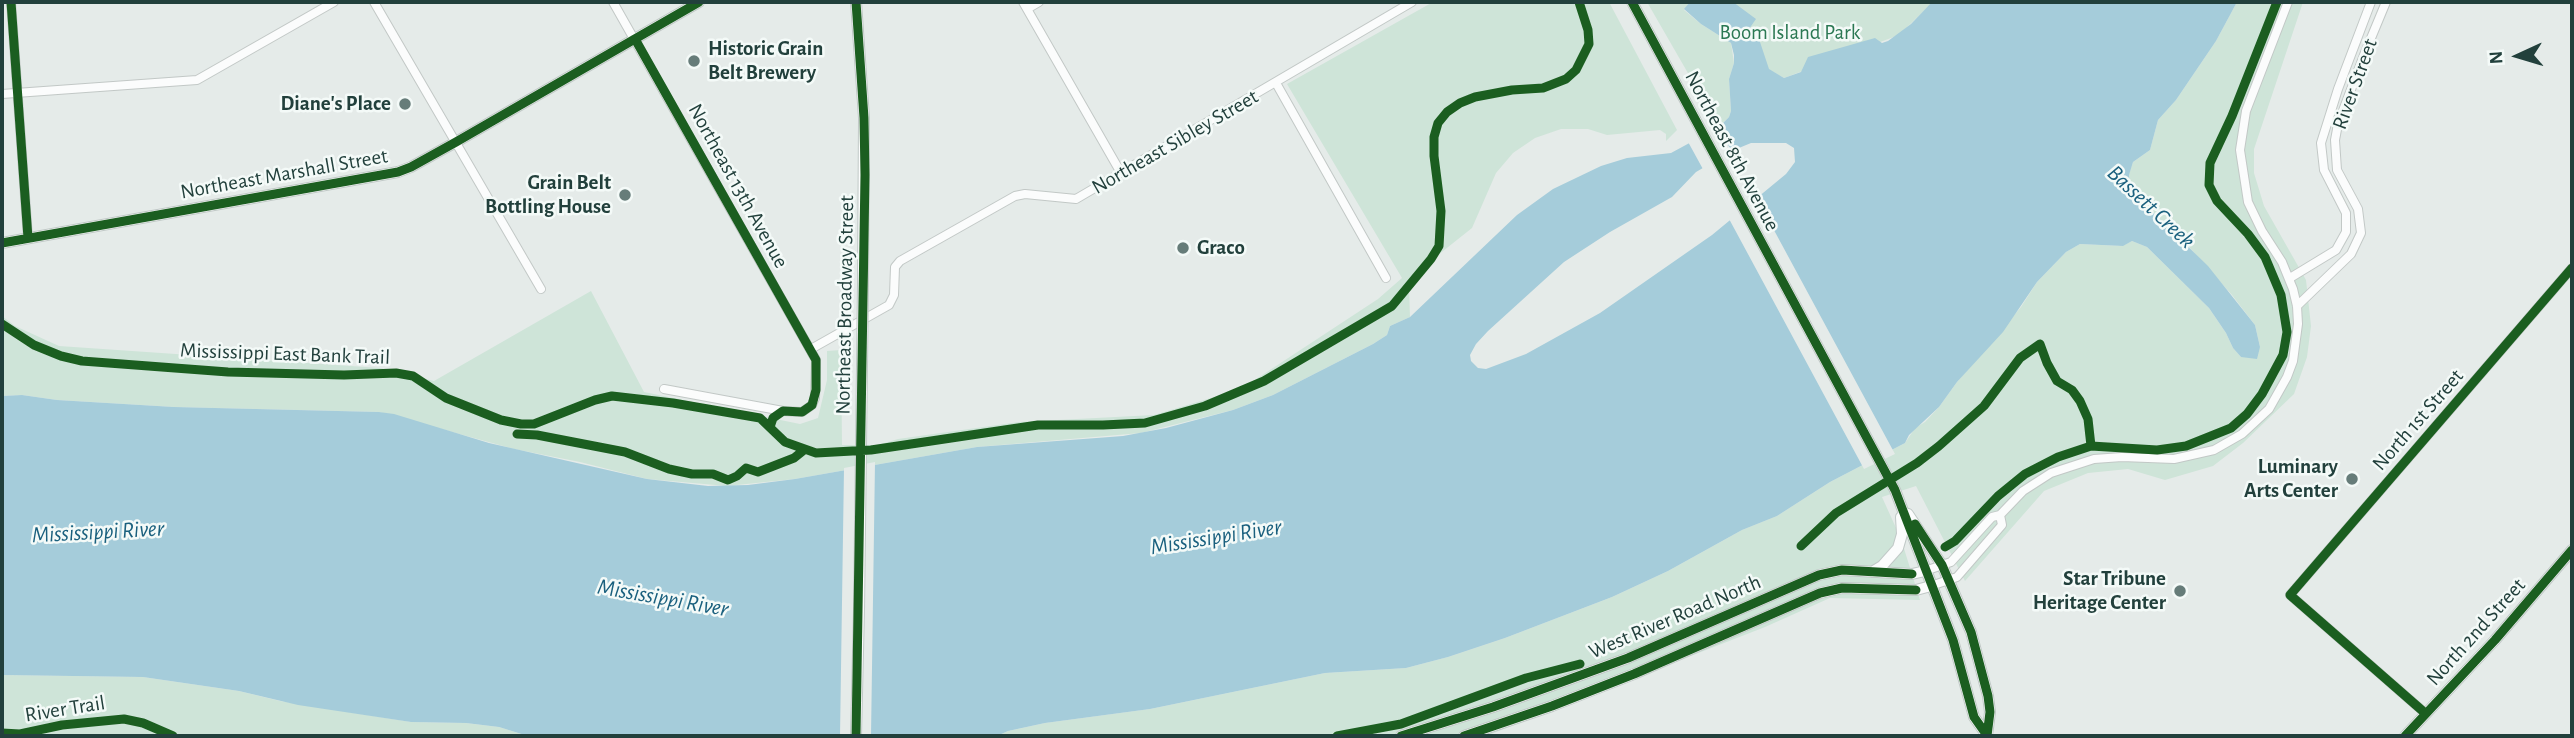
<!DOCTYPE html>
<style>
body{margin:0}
#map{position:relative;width:2574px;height:738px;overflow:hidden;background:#e5ebe9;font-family:"Alegreya Sans",sans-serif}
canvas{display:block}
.frame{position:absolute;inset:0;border:4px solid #22403c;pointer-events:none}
.north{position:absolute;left:2483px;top:21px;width:70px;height:70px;-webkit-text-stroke:5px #f4faf8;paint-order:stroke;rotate:266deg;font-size:19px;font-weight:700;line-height:28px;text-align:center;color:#22403c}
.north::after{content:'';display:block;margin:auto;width:24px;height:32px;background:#22403c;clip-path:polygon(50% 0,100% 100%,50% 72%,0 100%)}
</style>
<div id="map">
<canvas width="2574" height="738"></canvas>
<div class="frame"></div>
<div class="north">N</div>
</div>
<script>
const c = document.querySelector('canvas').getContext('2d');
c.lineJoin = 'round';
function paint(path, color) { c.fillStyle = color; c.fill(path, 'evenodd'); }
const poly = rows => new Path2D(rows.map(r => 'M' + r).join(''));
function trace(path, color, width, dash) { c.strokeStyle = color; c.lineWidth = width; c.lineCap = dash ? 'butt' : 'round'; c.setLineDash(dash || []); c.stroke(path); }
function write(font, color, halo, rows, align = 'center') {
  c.font = font + ' "Alegreya Sans",sans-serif'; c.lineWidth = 5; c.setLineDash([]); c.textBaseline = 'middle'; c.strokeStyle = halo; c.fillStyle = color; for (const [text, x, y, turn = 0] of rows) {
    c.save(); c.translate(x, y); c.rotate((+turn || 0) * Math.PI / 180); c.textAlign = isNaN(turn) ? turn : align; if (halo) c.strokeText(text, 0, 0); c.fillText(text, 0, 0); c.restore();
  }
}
const green = poly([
 [1433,2,1609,2,1677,130,1666,141,1666,134,1660,130,1607,135,1588,129,1561,129,1535,138,1513,153,1496,173,1472,228,1428,263,1409,287,1410,317,1390,326,1387,335,1373,344,1273,395,1233,410,1141,433,977,447,795,479,727,486,647,479,580,462,514,449,379,412,174,407,57,400,22,395,2,396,2,316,15,326,59,346,380,368,434,381,591,291,644,392,800,424,818,418,827,380,827,351,841,350,842,445,878,445,898,439,1019,422,1154,415,1241,389,1378,299,1402,278,1287,84],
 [1647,2,1690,2,1684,10,1701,24,1731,43,1734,63,1729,79,1731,111,1729,117,1719,127],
 [1733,2,1933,2,1899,35,1784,78,1769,70],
 [2237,2,2303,2,2254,149,2254,173,2264,206,2306,280,2311,326,2307,357,2294,394,2243,443,2213,466,2165,480,2128,469,2088,473,2044,491,1965,581,1916,486,1882,497,1901,539,1920,600,1830,598,1765,627,1486,736,997,736,1008,731,1045,723,1150,709,1325,673,1406,668,1448,657,1505,638,1612,597,1668,571,1742,530,1777,516,1830,482,1905,443,1915,428,1925,422,1939,407,1957,382,2021,307,2037,282,2066,252,2080,244,2122,246,2132,241,2147,247,2209,308,2226,333,2233,348,2241,357,2260,347,2255,325,2232,295,2190,248,2140,200,2130,187,2129,174,2133,162,2150,150,2158,120,2176,100,2216,41],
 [2,675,143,677,239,691,280,701,411,722,466,723,499,727,528,736,2,736]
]);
const water = poly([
 [1690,2,1733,2,1756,19,1749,29,1758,36,1769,69,1784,78,1801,72,1808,57,1875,38,1882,43,1888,41,1911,24,1932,2,2237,2,2216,41,2176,100,2158,120,2150,150,2133,162,2129,175,2130,187,2140,200,2208,266,2255,325,2260,347,2257,359,2241,357,2233,348,2226,333,2209,308,2147,247,2132,241,2123,246,2080,244,2066,252,2037,282,2003,332,1957,382,1939,407,1909,435,1905,443,1830,482,1777,516,1742,530,1668,571,1612,597,1505,638,1448,657,1406,668,1325,673,1150,709,1045,723,1008,731,997,736,528,736,499,727,466,723,411,722,298,705,239,691,143,677,2,675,2,396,22,395,57,400,174,407,379,412,394,414,489,443,647,479,708,486,748,485,795,479,977,447,1123,436,1166,428,1233,410,1273,395,1373,344,1387,335,1390,326,1410,317,1517,215,1553,189,1601,166,1627,158,1671,153,1719,127,1729,117,1731,111,1729,79,1734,63,1734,55,1731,43,1701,24,1684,9],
 [1751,143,1786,143,1794,148,1795,162,1786,174,1712,235,1600,313,1526,354,1486,369,1478,368,1471,361,1470,355,1476,344,1488,331,1564,262,1610,232,1672,197,1696,172,1734,150]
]);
const pier = poly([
 [1717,124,1733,154,1704,171,1687,140],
 [1755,195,1895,454,1864,469,1728,217],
 [875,462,871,736,840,736,844,468]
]);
const street = poly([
 [11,2,28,238],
 [374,2,541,289],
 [613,2,816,360,815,398,812,405,802,412,783,411,664,389],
 [1023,2,1121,173],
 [1027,9,1039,2],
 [1276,83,1386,278],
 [2,94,197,80,334,2],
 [2290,278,2336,250,2346,232,2346,213,2324,170,2321,143,2338,89,2371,2],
 [2297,306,2351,254,2361,233,2358,209,2337,170,2335,140,2338,124,2364,55,2386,2],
 [811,349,889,305,894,295,895,267,900,261,1015,196,1025,194,1076,199,1412,2],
 [1925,571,1951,562,1992,517,2000,515,2023,491,2051,473,2094,459,2122,457,2174,459,2214,450,2242,434,2269,409,2287,377,2293,361,2298,324,2297,306,2293,289,2282,262,2262,231,2248,202,2240,150,2246,111,2288,2],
 [1931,586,1957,577,2002,525,2000,515],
 [2425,713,2290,595,2572,268]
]);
const secondary = poly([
 [856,2,864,118,863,284],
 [1632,2,1895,490,1953,640,1974,717,1986,734],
 [2,243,398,172,411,167,456,142,699,2],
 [1908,514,1942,565,1971,632,1988,696,1990,712,1987,736],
 [1872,572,1882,566,1898,548,1902,534,1901,517],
 [856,736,859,610],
 [1401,736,1493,707,1628,658,1819,575,1842,570,1912,574,1925,571],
 [1464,736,1552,706,1634,674,1820,593,1842,588,1916,590,1931,586],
 [2405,736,2495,640,2572,550]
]);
const secondaryBridge = poly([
 [859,610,863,284]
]);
const cycleway = poly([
 [11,2,28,238],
 [1632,2,1895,490,1953,640,1974,717,1986,734],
 [635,39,816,360,816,390,812,405,802,412,783,411,773,418,770,427],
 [2,243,398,172,411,167,456,142,699,2],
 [2,324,34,345,61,356,82,361,228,372,344,375,396,373,413,376,446,398,501,420,521,424,534,424,595,400,612,396,673,403,760,418,785,442,816,453,871,450,1038,425,1103,425,1145,423,1205,406,1264,381,1392,306,1431,259,1439,246,1441,211,1434,156,1434,137,1438,123,1447,112,1460,103,1475,97,1512,90,1543,88,1566,79,1576,70,1589,44,1588,30,1579,2],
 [517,434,537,435,625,452,669,469,692,474,713,474,728,480,737,476,746,468,758,472,794,458,804,450],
 [1915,524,1942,565,1971,632,1988,696,1990,712,1987,736],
 [1801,546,1836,513,1917,463,1939,446,1984,406,2020,358,2040,344,2047,363,2057,381,2072,390,2080,401,2088,419,2091,446],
 [1945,547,1955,541,1998,496,2025,474,2058,457,2091,446,2157,450,2186,446,2231,428,2247,414,2262,394,2283,355,2287,332,2281,295,2265,257,2248,234,2217,201,2209,185,2210,163,2232,116,2277,2],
 [2425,713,2290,595,2572,268],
 [2,733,20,734,62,725,124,719,143,723,173,736],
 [856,736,865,175,864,118,856,2],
 [1337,736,1401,724,1526,678,1580,664],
 [1401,736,1493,707,1628,658,1819,575,1842,570,1912,574],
 [1464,736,1552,706,1634,674,1820,593,1842,588,1916,590],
 [2405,736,2495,640,2572,550]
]);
const markers = [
 [694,61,7,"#667c79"],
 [405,104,7,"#667c79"],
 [625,195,7,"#667c79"],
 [1183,248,7,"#667c79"],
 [2352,479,7,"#667c79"],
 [2180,591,7,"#667c79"]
];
const parkNames = [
 ["Boom Island Park",1790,33]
];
const poiNames = [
 ["Historic Grain",708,49,"left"],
 ["Belt Brewery",708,73,"left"],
 ["Diane's Place",391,104],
 ["Grain Belt",611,183],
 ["Bottling House",611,207],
 ["Graco",1197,248,"left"],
 ["Luminary",2338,467],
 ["Arts Center",2338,491],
 ["Star Tribune",2166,579],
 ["Heritage Center",2166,603]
];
const streetNames = [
 ["River Street",2355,84,-70],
 ["Northeast Sibley Street",1175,142,-30],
 ["Northeast 8th Avenue",1732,151,62],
 ["Northeast Marshall Street",284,174,-10],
 ["Northeast 13th Avenue",738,186,61],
 ["Northeast Broadway Street",845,305,-89],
 ["Mississippi East Bank Trail",285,354,2],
 ["North 1st Street",2418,420,-49],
 ["West River Road North",1675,617,-23],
 ["North 2nd Street",2476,632,-48],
 ["River Trail",65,709,-9]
];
const waterNames = [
 ["Bassett Creek",2151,207,43],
 ["Mississippi River",98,532,-3],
 ["Mississippi River",1216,537,-9],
 ["Mississippi River",663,598,10]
];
paint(green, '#cee4d8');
paint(water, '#a5ccda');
paint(pier, '#e5ebe9');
trace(street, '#c2c8c6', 10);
trace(secondary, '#c1c9c7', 12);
trace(street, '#fbfcfc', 8);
trace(secondary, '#fbfcfc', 10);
trace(secondaryBridge, '#c1c9c7', 12, []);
trace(secondaryBridge, '#fbfcfc', 10);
trace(cycleway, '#1b5e20', 9);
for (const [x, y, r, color] of markers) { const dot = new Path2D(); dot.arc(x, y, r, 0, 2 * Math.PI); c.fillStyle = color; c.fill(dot); trace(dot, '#f4faf8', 2.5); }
write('21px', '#2b7853', '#f4faf8', parkNames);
write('bold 21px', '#22403c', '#f4faf8', poiNames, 'right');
write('21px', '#22403c', '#f4faf8', streetNames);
write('italic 23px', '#1a607e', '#f4faf8', waterNames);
</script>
